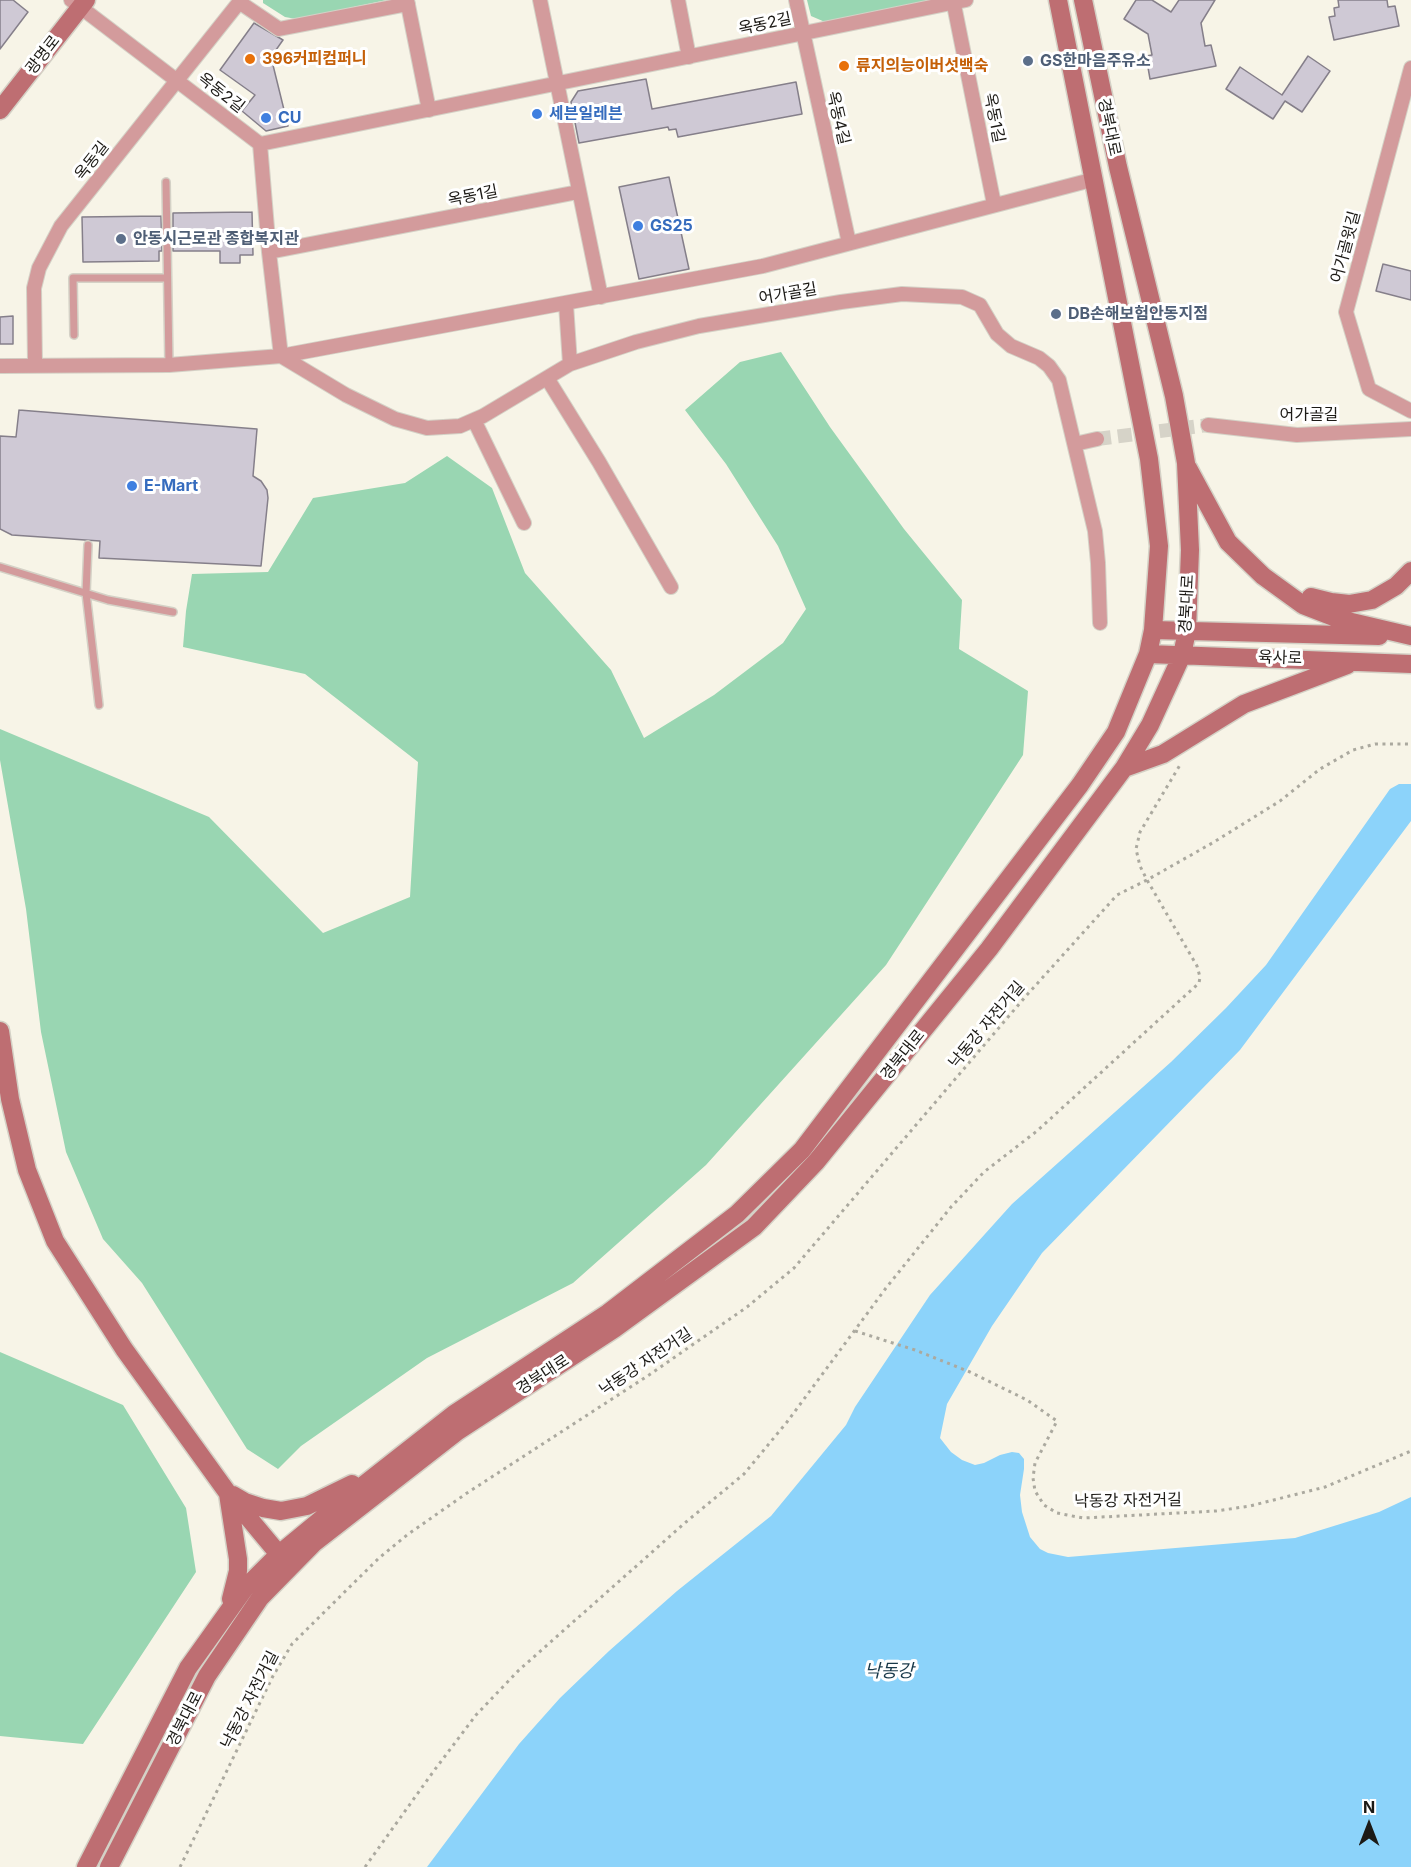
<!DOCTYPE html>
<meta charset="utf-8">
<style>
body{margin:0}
#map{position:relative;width:1411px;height:1867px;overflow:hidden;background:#f7f4e7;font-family:Inter,sans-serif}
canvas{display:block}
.north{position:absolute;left:1339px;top:1795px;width:60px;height:60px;-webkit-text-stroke:4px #fff;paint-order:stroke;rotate:0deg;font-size:16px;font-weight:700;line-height:24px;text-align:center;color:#1c1a16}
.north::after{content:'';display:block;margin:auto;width:21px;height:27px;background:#1c1a16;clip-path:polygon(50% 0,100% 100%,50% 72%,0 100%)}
</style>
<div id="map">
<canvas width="1411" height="1867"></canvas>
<div class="north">N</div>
</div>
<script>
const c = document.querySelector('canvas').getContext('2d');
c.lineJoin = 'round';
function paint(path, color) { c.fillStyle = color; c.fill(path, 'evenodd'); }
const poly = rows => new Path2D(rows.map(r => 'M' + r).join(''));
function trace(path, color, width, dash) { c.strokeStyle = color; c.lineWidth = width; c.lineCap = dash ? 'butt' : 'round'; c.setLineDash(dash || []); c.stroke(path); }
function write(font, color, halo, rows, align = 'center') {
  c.font = font + ' Inter,"Noto Sans KR",sans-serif'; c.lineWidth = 6; c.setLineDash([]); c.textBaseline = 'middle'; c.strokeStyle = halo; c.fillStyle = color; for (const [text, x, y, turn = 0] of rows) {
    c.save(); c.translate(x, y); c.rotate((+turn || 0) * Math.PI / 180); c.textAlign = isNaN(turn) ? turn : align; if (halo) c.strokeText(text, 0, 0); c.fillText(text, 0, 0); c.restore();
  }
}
const green = poly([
 [263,0,387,0,296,19,285,17,263,3],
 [807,0,937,0,825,22,811,16],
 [781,352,830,427,904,529,962,600,959,649,1028,691,1023,755,886,965,706,1165,573,1283,427,1358,301,1446,278,1469,247,1449,142,1283,103,1239,66,1152,41,1032,26,909,0,760,0,729,209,817,323,933,410,897,418,762,305,674,183,647,186,611,192,574,268,572,313,498,405,483,447,456,492,488,525,573,611,670,644,738,714,695,783,643,806,609,778,546,726,464,685,410,740,362],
 [0,1352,123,1405,186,1508,196,1572,83,1744,0,1736]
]);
const water = poly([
 [1399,784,1411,784,1411,821,1240,1050,1042,1253,992,1326,947,1404,940,1438,951,1452,962,1460,975,1465,984,1463,1000,1455,1012,1452,1019,1453,1024,1459,1024,1469,1020,1495,1022,1512,1030,1537,1040,1549,1048,1553,1068,1557,1295,1538,1379,1512,1411,1497,1411,1867,427,1867,519,1744,560,1698,609,1651,677,1591,771,1516,846,1425,855,1407,930,1295,1012,1204,1171,1062,1226,1008,1266,965,1390,789]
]);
const building = poly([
 [0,0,13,0,28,12,0,49,0,0],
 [1136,0,1152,0,1171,12,1179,0,1215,0,1201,23,1205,46,1211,45,1216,66,1150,79,1146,56,1152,55,1148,34,1124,19,1136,0],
 [1338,0,1387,0,1388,7,1395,6,1399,26,1334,40,1329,17,1335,16,1334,8,1339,7,1338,0],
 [254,23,283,40,271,57,288,126,266,131,242,111,255,95,220,70,254,23],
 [1308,56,1330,71,1302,112,1285,101,1273,119,1226,89,1240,67,1282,95,1308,56],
 [646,79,652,109,796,82,802,114,678,137,676,129,669,130,668,127,579,143,571,102,578,91,646,79],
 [669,177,689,269,639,279,619,187,669,177],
 [252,212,253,255,240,255,240,263,220,263,220,251,173,251,173,213,252,212],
 [161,216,162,251,159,251,159,261,83,262,82,217,161,216],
 [1383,264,1411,271,1411,300,1376,291,1383,264],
 [13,316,13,344,0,344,0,317,13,316],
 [19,410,257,429,253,476,261,481,267,490,268,498,261,566,99,558,100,541,12,535,0,529,0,436,16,437,19,410]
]);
const streetTunnel = poly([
 [1097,439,1208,425]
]);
const path = poly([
 [855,1331,915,1350,970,1372,1027,1400,1057,1421,1035,1463,1033,1478,1035,1491,1044,1505,1057,1513,1083,1518,1216,1511,1250,1506,1325,1487,1411,1451],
 [180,1867,273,1676,292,1644,379,1558,407,1535,467,1493,649,1375,747,1307,794,1268,1026,996,1117,895,1147,880,1214,842,1280,801,1320,769,1353,750,1375,744,1411,744],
 [365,1867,433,1772,476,1715,519,1670,686,1522,744,1474,787,1422,886,1288,951,1207,984,1172,1037,1131,1199,983,1200,977,1197,966,1147,880,1140,866,1136,849,1140,832,1180,765]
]);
const lane = poly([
 [166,182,169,365],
 [74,335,73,278,167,278],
 [88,545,86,593,99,705],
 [0,567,108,600,173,612]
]);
const street = poly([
 [71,0,260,144,966,0],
 [407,0,429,110],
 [540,0,601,297],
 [678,0,689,57],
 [796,0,849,243],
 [953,0,994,204],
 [239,2,279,29,408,4],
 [1411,68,1346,312,1369,389,1411,411],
 [260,144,269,252,281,356],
 [269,252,578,192],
 [566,304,570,364],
 [281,356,346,395,395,419,427,428,460,426,483,416,570,364,636,342,699,326,841,302,902,294,962,297,980,305,997,334,1011,346,1039,358,1049,366,1059,380,1095,531,1098,563,1100,623],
 [35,365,34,288,39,268,61,226,241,0],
 [0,366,169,365,281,356,763,266,1095,179],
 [547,378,599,462,671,587],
 [474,420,524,523],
 [1208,425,1297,435,1411,429],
 [1075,444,1097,439]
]);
const secondary = poly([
 [0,110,86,0],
 [1188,468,1228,542,1263,576,1303,605,1339,619,1411,636],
 [1311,597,1331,602,1349,604,1372,600,1396,586,1411,571],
 [1153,630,1379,636],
 [1148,654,1411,664],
 [1124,768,1163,754,1244,704,1347,665],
 [0,1031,10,1099,27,1170,55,1241,124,1349,227,1492,287,1564],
 [228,1494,238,1559,238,1571,231,1599],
 [233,1495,245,1502,263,1508,281,1511,307,1506,352,1484],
 [86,1867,188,1668,245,1588,278,1555,347,1498,454,1414,608,1313,737,1214,802,1150,1080,785,1116,732,1148,654,1153,630,1159,546,1149,459,1058,0],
 [109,1867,207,1676,260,1598,314,1543,458,1431,614,1329,754,1227,816,1162,989,949,1124,768,1150,725,1182,655,1187,631,1190,550,1186,463,1174,396,1118,167,1083,0]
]);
const markers = [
 [250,59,6,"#e8710a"],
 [1028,61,6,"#5c6f8a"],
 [844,66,6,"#e8710a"],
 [537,114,6,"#3f7fe0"],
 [266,118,6,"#3f7fe0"],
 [638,226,6,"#3f7fe0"],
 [121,239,6,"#5c6f8a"],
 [1056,314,6,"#5c6f8a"],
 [132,486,6,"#3f7fe0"]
];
const streetNames = [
 ["옥동2길",765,24,-12],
 ["광명로",43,55,-52],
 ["옥동2길",221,93,38],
 ["옥동4길",838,118,77],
 ["옥동1길",994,118,79],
 ["경북대로",1109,127,78],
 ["옥동길",92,161,-52],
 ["옥동1길",473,196,-11],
 ["어가골윗길",1346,247,-75],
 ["어가골길",788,294,-10],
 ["어가골길",1309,415],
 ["경북대로",1187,604,-87],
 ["육사로",1280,658,2],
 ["낙동강 자전거길",987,1025,-50],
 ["경북대로",903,1055,-51],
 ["낙동강 자전거길",646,1362,-34],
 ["경북대로",543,1375,-33],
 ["낙동강 자전거길",1128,1501,-1],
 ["낙동강 자전거길",250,1700,-63],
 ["경북대로",185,1719,-63]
];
const foodNames = [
 ["396커피컴퍼니",262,59],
 ["류지의능이버섯백숙",856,66]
];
const serviceNames = [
 ["GS한마음주유소",1040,61],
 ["안동시근로관 종합복지관",133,239],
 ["DB손해보험안동지점",1068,314]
];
const shopNames = [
 ["세븐일레븐",549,114],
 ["CU",278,118],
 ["GS25",650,226],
 ["E-Mart",144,486]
];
const waterNames = [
 ["낙동강",889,1672]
];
paint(green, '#99d6b2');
paint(water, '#8cd3fa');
paint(building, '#cfc9d5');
trace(building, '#857f8a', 1.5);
trace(streetTunnel, '#d6d3c8', 14, [14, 7]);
trace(lane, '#d4d1c6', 10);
trace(street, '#d4d1c6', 16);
trace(secondary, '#d4d1c6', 21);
trace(path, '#aba99f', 3, [3, 4.5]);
trace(lane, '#d39b9c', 7);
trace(street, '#d39b9c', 14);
trace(secondary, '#be6e72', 18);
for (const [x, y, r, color] of markers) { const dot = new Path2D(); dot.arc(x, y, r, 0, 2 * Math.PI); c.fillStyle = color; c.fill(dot); trace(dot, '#fff', 2); }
write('16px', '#1c1a16', '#fff', streetNames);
write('bold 16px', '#c56008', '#fff', foodNames, 'left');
write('bold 16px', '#4e5e75', '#fff', serviceNames, 'left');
write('bold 16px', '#366cbe', '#fff', shopNames, 'left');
write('italic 18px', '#183849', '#fff', waterNames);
</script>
